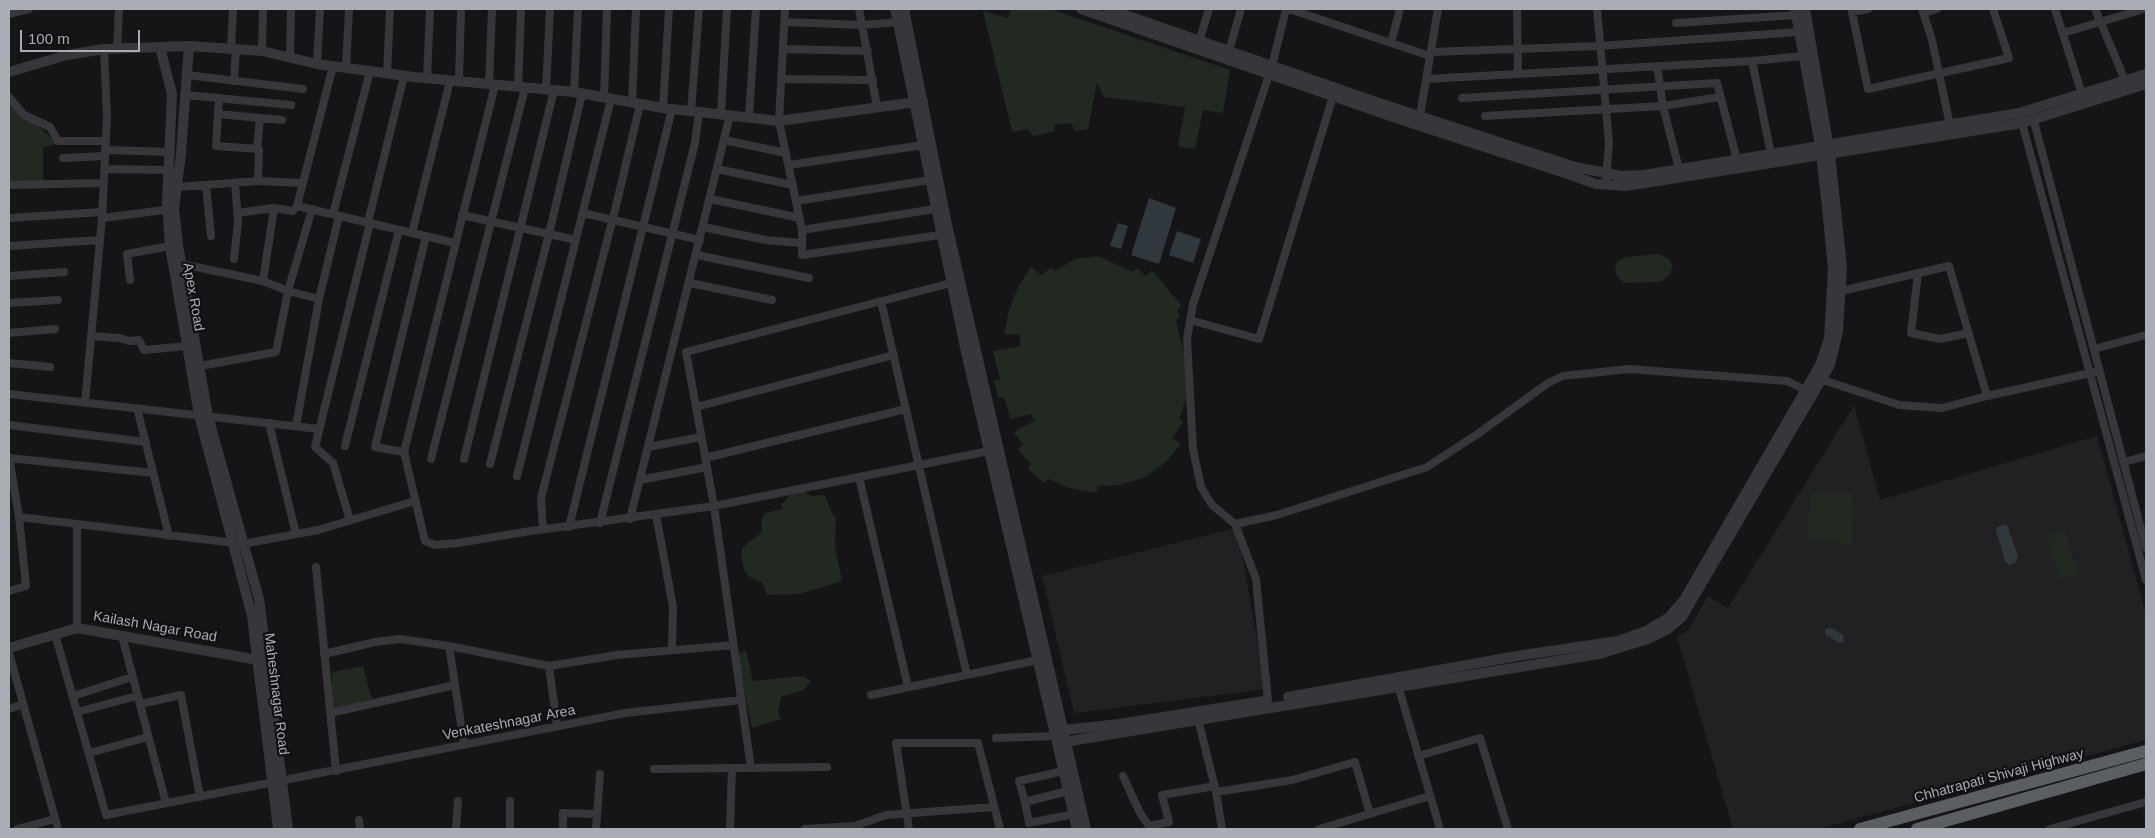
<!DOCTYPE html>
<style>
body{margin:0}
#map{position:relative;width:2155px;height:838px;overflow:hidden;background:#151517;font-family:Arial,sans-serif}
canvas{display:block}
.frame{position:absolute;inset:0;border:10px solid #a9adb5;pointer-events:none}
.scale{position:absolute;left:20px;top:30px;width:120px;height:22px;box-sizing:border-box;border:2px solid #a9adb5;border-top:0;padding-left:6px;font-size:15px;line-height:18px;white-space:nowrap;color:#a9adb5;-webkit-text-stroke:4px #101012;paint-order:stroke}
</style>
<div id="map">
<canvas width="2155" height="838"></canvas>
<div class="frame"></div>
<div class="scale">100 m</div>
</div>
<script>
const c = document.querySelector('canvas').getContext('2d');
c.lineJoin = 'round';
function paint(path, color) { c.fillStyle = color; c.fill(path, 'evenodd'); }
const poly = rows => new Path2D(rows.map(r => 'M' + r).join(''));
function trace(path, color, width, dash) { c.strokeStyle = color; c.lineWidth = width; c.lineCap = dash ? 'butt' : 'round'; c.setLineDash(dash || []); c.stroke(path); }
function write(font, color, halo, rows, align = 'center') {
  c.font = font + ' Arial,sans-serif'; c.lineWidth = 4.5; c.setLineDash([]); c.textBaseline = 'middle'; c.strokeStyle = halo; c.fillStyle = color; for (const [text, x, y, turn = 0] of rows) {
    c.save(); c.translate(x, y); c.rotate((+turn || 0) * Math.PI / 180); c.textAlign = isNaN(turn) ? turn : align; if (halo) c.strokeText(text, 0, 0); c.fillText(text, 0, 0); c.restore();
  }
}
const built = poly([
 [1854,405,1880,500,2097,436,2146,614,2146,740,1818,829,1733,829,1677,636,1688,631,1708,596,1728,608],
 [1237,528,1266,689,1074,713,1042,576]
]);
const green = poly([
 [1011,9,1050,9,1230,70,1223,113,1203,110,1195,149,1178,146,1185,107,1104,97,1097,83,1088,129,1075,131,1071,123,1055,125,1054,131,1033,136,1027,129,1012,132,983,11,1008,18],
 [9,89,16,104,57,144,43,147,43,183,9,185],
 [1659,254,1669,259,1673,266,1670,274,1661,282,1625,283,1618,278,1615,270,1617,262,1625,257],
 [1098,256,1133,272,1137,268,1146,276,1152,270,1182,306,1177,310,1180,317,1176,320,1186,363,1186,400,1179,418,1183,422,1172,438,1181,444,1166,462,1144,478,1118,485,1098,486,1096,493,1069,488,1049,479,1044,483,1028,469,1031,464,1018,449,1023,445,1014,432,1034,421,1031,414,1010,419,1004,397,998,398,994,381,1000,380,993,351,1020,346,1020,335,1004,334,1009,310,1018,287,1031,267,1041,275,1052,267,1054,271,1076,259],
 [803,491,812,496,825,495,832,513,836,517,835,547,842,581,799,594,767,595,762,582,750,577,745,572,741,557,742,548,762,532,761,521,765,513,783,509,782,504,792,493],
 [1811,493,1853,493,1852,545,1806,540],
 [2065,531,2078,574,2060,579,2047,536],
 [746,650,753,681,803,676,811,681,804,690,781,697,778,712,781,719,752,728,738,660,740,652],
 [363,666,372,699,332,709,332,672]
]);
const water = poly([
 [1149,198,1176,208,1159,264,1131,255],
 [1118,223,1128,226,1121,249,1110,246],
 [1177,231,1201,239,1193,263,1169,255],
 [2006,524,2008,527,2018,557,2015,563,2009,565,2005,561,1996,530,1997,527],
 [1832,628,1843,635,1844,642,1839,643,1826,635,1825,629]
]);
const minor = poly([
 [785,9,779,121,802,230,802,255,940,235],
 [859,9,877,107],
 [1289,9,1430,56],
 [1517,9,1518,73],
 [1597,9,1609,143,1606,179],
 [1868,9,1852,12,1868,89,2009,58,1993,9],
 [1922,9,1932,40,1950,125],
 [2055,9,2082,94],
 [2095,9,2125,80],
 [1924,13,1937,9],
 [9,14,29,9],
 [785,22,862,25,898,22],
 [1676,23,1796,15],
 [2063,33,2144,9],
 [1391,43,1400,9],
 [1198,45,1209,9],
 [117,49,119,9],
 [231,49,233,9],
 [783,49,868,51],
 [262,51,263,9],
 [1229,51,1241,9],
 [1431,52,1599,46,1799,32],
 [290,58,291,9],
 [1752,61,1771,154],
 [317,64,320,9],
 [1657,66,1663,106,1679,169],
 [346,68,349,9],
 [387,74,390,9],
 [187,75,303,89],
 [427,79,430,9],
 [782,79,873,80],
 [1427,79,1752,61,1803,56],
 [234,81,236,49],
 [459,82,461,9],
 [489,84,492,9],
 [495,85,404,452,425,541,435,545,458,543,531,531,714,506,994,450],
 [518,87,521,9],
 [546,90,550,9],
 [574,92,578,9],
 [185,95,291,105],
 [9,97,24,115,50,127,58,141,105,141],
 [219,98,216,146,259,149,258,181],
 [604,98,607,9],
 [1462,98,1717,83,1737,160],
 [632,103,636,9],
 [663,108,669,9],
 [2031,110,2146,548],
 [691,111,699,9],
 [218,114,282,120],
 [721,114,727,9],
 [1485,116,1663,106,1720,97],
 [749,117,756,9],
 [2021,119,2146,580],
 [1419,121,1438,9],
 [724,140,786,153],
 [257,149,260,118],
 [105,150,171,152],
 [63,158,105,156],
 [789,165,923,145],
 [104,169,169,170],
 [717,169,793,185],
 [9,185,104,183],
 [206,185,211,236],
 [177,187,258,181,302,183],
 [710,199,800,218],
 [796,201,930,180],
 [297,206,455,243],
 [237,213,274,208,293,211,297,206,333,66],
 [583,213,700,240],
 [333,214,370,71],
 [462,215,576,240],
 [9,218,102,212],
 [102,218,172,209],
 [368,222,404,76],
 [703,227,766,240,800,243],
 [802,230,935,209],
 [412,233,450,81],
 [9,246,100,240],
 [697,255,809,278],
 [234,259,238,222,235,183],
 [182,264,263,281,288,291,319,299],
 [1918,273,1911,333,1940,339,1969,333],
 [9,276,64,272],
 [130,280,127,254,170,246],
 [263,281,274,208],
 [690,283,772,300],
 [1841,291,1949,266,1987,396],
 [881,301,967,675],
 [9,303,58,300],
 [1190,320,1259,339,1334,93],
 [9,333,55,329],
 [92,336,119,338,129,341,139,340,144,350,188,346],
 [2094,349,2146,335],
 [9,363,50,367],
 [200,366,276,352,288,291,312,209],
 [1817,378,1899,405,1942,408,1987,396,2095,372],
 [9,394,319,429],
 [85,403,102,218,107,117,104,49],
 [696,407,894,355],
 [137,408,169,536],
 [269,423,296,534],
 [9,425,146,442],
 [296,426,319,299,339,216],
 [345,446,399,230],
 [648,447,701,437],
 [404,452,375,447,426,236],
 [9,457,19,517,26,586,9,591],
 [9,458,153,473],
 [705,458,906,409],
 [431,459,525,88],
 [464,459,554,90],
 [2124,462,2146,456],
 [490,464,549,234,582,94],
 [517,476,611,99],
 [859,477,908,687],
 [640,480,707,467],
 [656,515,673,607,672,650],
 [19,517,243,544,318,530,415,501],
 [630,519,730,115],
 [350,520,333,463,315,447,370,223],
 [600,523,695,143,699,112],
 [1235,524,1277,515,1427,467,1479,433,1548,383,1563,376,1629,369,1787,381,1805,390,1811,390],
 [569,527,672,109],
 [543,529,541,498,617,202,640,104],
 [316,567,336,771],
 [77,628,77,524],
 [55,634,106,815,625,713,741,700],
 [122,636,166,803],
 [449,646,464,744],
 [9,653,58,829],
 [324,654,375,642,400,639,449,646,549,666],
 [1397,682,1440,829],
 [871,695,1038,660],
 [73,696,132,677],
 [1268,701,1256,579,1235,524,1212,505,1201,487,1193,449,1187,339,1193,304,1272,66,1286,9],
 [140,704,181,695,200,797],
 [9,709,23,704],
 [77,712,137,696],
 [330,713,455,685],
 [1198,719,1216,792,1222,829],
 [557,726,549,666,617,655,733,645],
 [996,738,1056,736],
 [89,753,148,737],
 [1418,756,1480,738,1508,829],
 [751,768,714,506,686,352,951,283],
 [654,769,827,767],
 [1064,771,1019,781,1025,802,1068,791],
 [1123,776,1140,813,1149,826,1169,822,1162,795,1215,786],
 [1216,792,1292,780,1355,762,1370,814],
 [1025,802,1029,823,1074,814],
 [359,820,360,829],
 [17,829,55,819],
 [456,829,458,801],
 [510,829,510,801],
 [563,829,563,813,596,814],
 [596,829,600,774],
 [730,829,732,768],
 [805,829,855,826,886,815,994,807],
 [909,829,896,743,978,743,1000,829],
 [1319,829,1430,796],
 [2050,829,2146,802]
]);
const tertiary = poly([
 [895,9,966,352,1077,829],
 [904,9,946,220,1086,829],
 [1081,9,1405,121,1568,174,1596,184,1626,186,2022,123,2146,84],
 [1108,9,1376,102,1575,167,1621,176,1644,175,2019,113,2146,74],
 [189,46,181,153,174,209,178,245,208,416,259,599,288,829],
 [160,47,172,94,167,203,170,246,199,415,252,616,278,829],
 [9,72,67,55,104,49,189,46,262,51,317,64,414,77,574,92,663,108,779,121,923,101],
 [9,648,77,628,264,661],
 [1288,697,1517,656,1618,641,1646,631,1668,618,1684,600,1820,365,1829,339,1833,269,1827,207,1820,145,1795,9],
 [1055,731,1119,724,1264,701],
 [1058,743,1599,654,1648,639,1668,629,1682,617,1830,365,1838,331,1842,267,1830,154,1805,9]
]);
const trunk = poly([
 [1860,829,2146,751],
 [1917,829,2146,764]
]);
const streetNames = [
 ["Apex Road",193,297,80],
 ["Kailash Nagar Road",155,627,10],
 ["Maheshnagar Road",276,694,83],
 ["Venkateshnagar Area",509,723,-11],
 ["Chhatrapati Shivaji Highway",1999,776,-15]
];
paint(built, '#212123');
paint(green, '#222822');
paint(water, '#30383e');
trace(minor, '#37373b', 8);
trace(tertiary, '#37373b', 10);
trace(trunk, '#5b5e63', 12);
write('14px', '#a9adb5', '#101012', streetNames);
</script>
